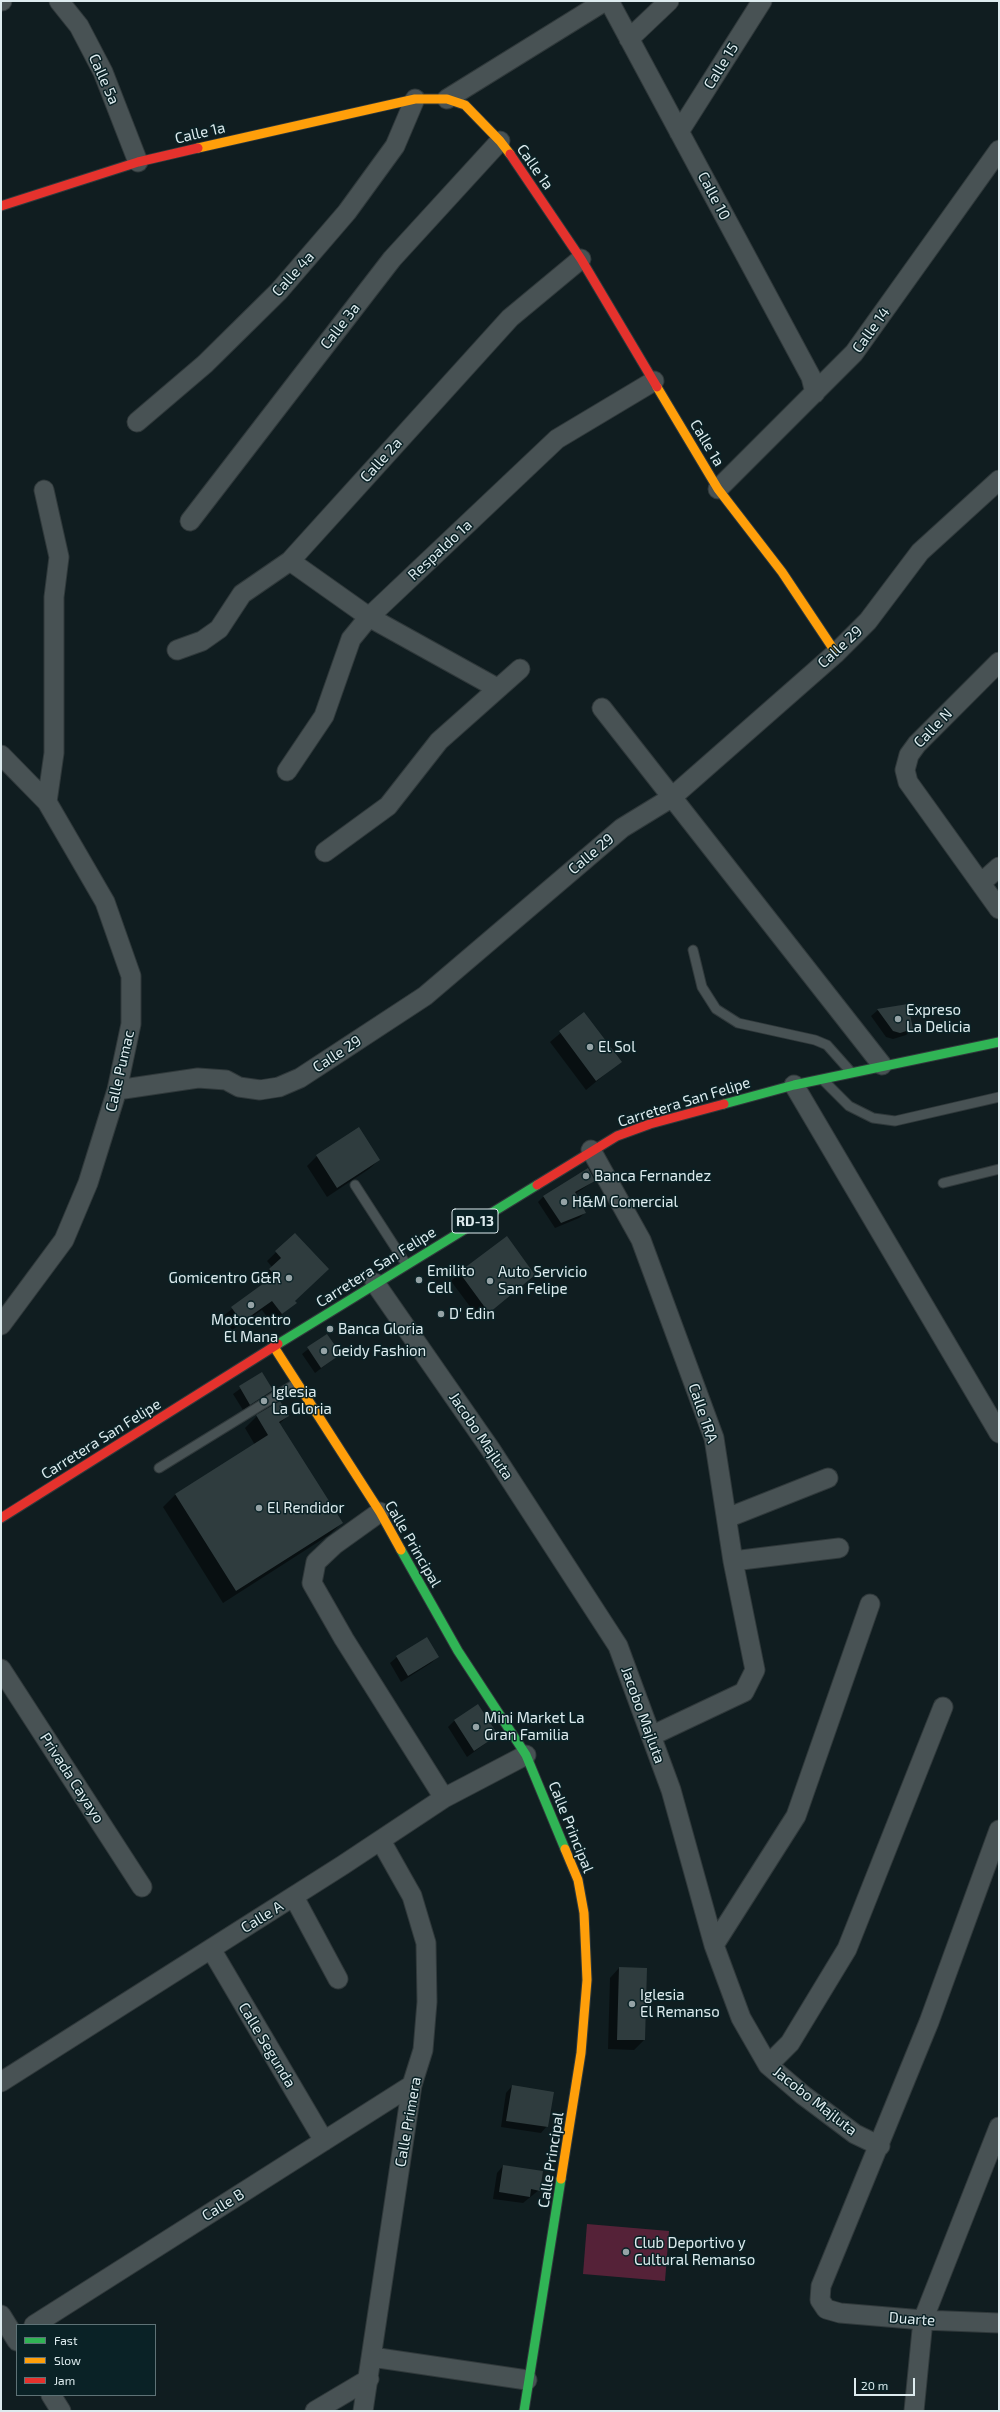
<!DOCTYPE html>
<style>
body{margin:0}
#map{position:relative;width:1000px;height:2412px;overflow:hidden;background:#101d20;font-family:"Exo 2",sans-serif}
canvas{display:block}
.frame{position:absolute;inset:0;border:2px solid #ddebee;pointer-events:none}
.legend{position:absolute;left:16px;top:2324px;width:140px;height:72px;box-sizing:border-box;background:#0a2226;border:1px solid #5e7276;margin:0;padding:5px 7px;list-style:none;font-size:12px;color:#ddebee}
.legend li{display:flex;align-items:center;gap:8px;height:20px}
.legend b{width:20px;border:1px solid #5e7276}
.scale{position:absolute;left:854px;top:2378px;width:61px;height:18px;box-sizing:border-box;border:2px solid #ddebee;border-top:0;padding-left:5px;font-size:12px;line-height:14px;white-space:nowrap;color:#ddebee;-webkit-text-stroke:3px #0a2226;paint-order:stroke}
</style>
<div id="map">
<canvas width="1000" height="2412"></canvas>
<div class="frame"></div>
<ul class="legend">
<li><b style="height:5px;background:#30b455"></b>Fast</li>
<li><b style="height:5px;background:#ff9f0a"></b>Slow</li>
<li><b style="height:5px;background:#e5322d"></b>Jam</li>
</ul>
<div class="scale">20 m</div>
</div>
<script>
const c = document.querySelector('canvas').getContext('2d');
c.lineJoin = 'round';
function paint(path, color) { c.fillStyle = color; c.fill(path, 'evenodd'); }
const poly = rows => new Path2D(rows.map(r => 'M' + r).join(''));
function trace(path, color, width, dash) { c.strokeStyle = color; c.lineWidth = width; c.lineCap = dash ? 'butt' : 'round'; c.setLineDash(dash || []); c.stroke(path); }
function write(font, color, halo, rows, align = 'center') {
  c.font = font + ' "Exo 2",sans-serif'; c.lineWidth = 3; c.setLineDash([]); c.textBaseline = 'middle'; c.strokeStyle = halo; c.fillStyle = color; for (const [text, x, y, turn = 0] of rows) {
    c.save(); c.translate(x, y); c.rotate((+turn || 0) * Math.PI / 180); c.textAlign = isNaN(turn) ? turn : align; if (halo) c.strokeText(text, 0, 0); c.fillText(text, 0, 0); c.restore();
  }
}
const green = poly([
 [587,2224,669,2231,665,2281,583,2274]
]);
const shadow = poly([
 [907,1005,912,1029,906,1035,893,1039,886,1037,871,1016,878,1010],
 [584,1013,620,1062,586,1090,550,1042],
 [317,1156,379,1160,369,1169,327,1197,307,1166],
 [594,1181,575,1194,585,1213,579,1218,555,1228,538,1202,544,1196],
 [295,1234,295,1303,272,1323,262,1310,232,1330,223,1316,266,1283,261,1278,272,1267,267,1261],
 [460,1273,534,1275,480,1320,451,1281],
 [326,1335,340,1354,315,1373,302,1354],
 [262,1373,272,1390,243,1410,233,1394],
 [257,1416,288,1416,279,1424,342,1523,329,1535,223,1603,163,1507,176,1494,255,1445,245,1428],
 [397,1657,438,1657,431,1663,401,1682,390,1663],
 [455,1720,497,1735,467,1757,448,1727],
 [619,1968,644,2040,634,2050,608,2049,610,1978],
 [512,2086,547,2126,541,2133,501,2127,506,2093],
 [503,2166,539,2190,523,2203,493,2199,497,2173]
]);
const building = poly([
 [908,1004,913,1029,900,1033,893,1031,877,1009],
 [584,1012,622,1062,596,1081,559,1031],
 [359,1127,380,1160,337,1188,316,1155],
 [588,1168,595,1181,575,1192,586,1213,561,1223,543,1196],
 [295,1233,329,1269,295,1301,297,1303,282,1314,272,1301,242,1322,231,1307,275,1275,269,1269,281,1258,275,1251],
 [507,1236,535,1275,489,1313,459,1272],
 [327,1334,341,1354,321,1368,307,1347],
 [262,1372,273,1390,250,1405,239,1386],
 [280,1401,289,1416,279,1422,343,1523,236,1591,175,1494,268,1435,256,1415],
 [427,1637,439,1657,408,1676,396,1656],
 [478,1704,498,1735,474,1751,454,1720],
 [619,1967,647,1968,645,2040,617,2040],
 [512,2085,554,2092,548,2127,506,2121],
 [503,2165,543,2171,540,2191,531,2189,530,2197,499,2192]
]);
const lane = poly([
 [693,950,702,987,716,1009,738,1023,815,1040,827,1045,851,1072],
 [823,1080,849,1106,873,1118,895,1121,999,1097],
 [943,1183,999,1169],
 [355,1185,406,1264],
 [159,1468,297,1383]
]);
const street = poly([
 [1,1,2,1],
 [59,1,79,26,103,72,138,162],
 [609,1,811,377,815,393],
 [629,39,669,1],
 [447,99,605,1],
 [679,132,762,1],
 [137,422,205,364,279,291,347,212,395,146,415,99],
 [718,489,854,353,999,150],
 [44,490,59,557,54,597,54,753,47,802],
 [190,521,392,259,500,141],
 [290,561,369,617,497,688],
 [177,650,202,641,219,629,242,594,290,561,510,318,581,259],
 [999,662,917,744,909,755,905,770,908,782,999,909],
 [602,708,882,1065],
 [1,755,47,802,105,902,131,976,131,1024,117,1090,88,1183,64,1240,1,1325],
 [287,771,324,716,351,639,369,617,557,439,654,381],
 [325,852,388,806,439,741,520,669],
 [981,883,999,867],
 [794,1085,999,1433],
 [117,1090,198,1078,226,1080,239,1087,260,1090,279,1087,300,1078,425,996,622,828,671,798,836,653,868,621,920,552,999,480],
 [591,1150,641,1240,714,1438,733,1561,755,1670,744,1692,651,1736],
 [375,1283,491,1450,618,1646,671,1790,714,1945,741,2018,768,2065,803,2095,855,2134,880,2146],
 [380,1512,334,1545,316,1562,312,1583,344,1639,444,1798],
 [727,1518,828,1478],
 [733,1561,839,1548],
 [1,1669,142,1887],
 [999,1830,929,2022,821,2286,820,2300,826,2309,840,2313,923,2320,999,2323],
 [294,1897,338,1979],
 [714,1945,796,1816,870,1604],
 [211,1949,324,2141],
 [768,2065,790,2043,847,1949,943,1707],
 [1,2082,343,1865,444,1798,526,1755],
 [1,2315,17,2341],
 [34,2325,412,2085],
 [372,2357,527,2380],
 [51,2395,61,2411],
 [315,2411,369,2379],
 [363,2411,412,2085,423,2050,427,2002,426,1943,412,1896,381,1841],
 [914,2411,923,2320,999,2127]
]);
const fast = poly([
 [724,1104,794,1085,999,1042],
 [278,1344,537,1185],
 [401,1550,458,1651,526,1755,565,1849],
 [524,2411,561,2179]
]);
const slow = poly([
 [198,148,415,99,447,99,465,105,500,141,510,154],
 [657,387,718,489,782,572,836,653],
 [274,1347,380,1512,401,1550],
 [561,2179,581,2053,587,1980,584,1913,578,1880,565,1849]
]);
const jam = poly([
 [510,154,581,259,657,387],
 [1,206,138,162,198,148],
 [537,1185,617,1136,650,1124,724,1104],
 [1,1518,278,1344]
]);
const markers = [
 [898,1019,4,"#95a3a6"],
 [590,1047,4,"#95a3a6"],
 [586,1176,4,"#95a3a6"],
 [564,1202,4,"#95a3a6"],
 [289,1278,4,"#95a3a6"],
 [419,1280,4,"#95a3a6"],
 [490,1281,4,"#95a3a6"],
 [251,1305,4,"#95a3a6"],
 [441,1314,4,"#95a3a6"],
 [330,1329,4,"#95a3a6"],
 [324,1351,4,"#95a3a6"],
 [264,1401,4,"#95a3a6"],
 [259,1508,4,"#95a3a6"],
 [476,1727,4,"#95a3a6"],
 [632,2004,4,"#95a3a6"],
 [626,2252,4,"#95a3a6"]
];
const shields = [
 [475,1221,46]
];
const shieldNames = [
 ["RD-13",475,1221]
];
const streetNames = [
 ["Calle 15",721,66,-58],
 ["Calle 5a",104,79,66],
 ["Calle 1a",200,133,-13],
 ["Calle 1a",535,167,55],
 ["Calle 10",714,196,62],
 ["Calle 4a",293,274,-48],
 ["Calle 3a",340,326,-52],
 ["Calle 14",871,330,-54],
 ["Calle 1a",707,443,59],
 ["Calle 2a",381,460,-48],
 ["Respaldo 1a",440,550,-43],
 ["Calle 29",840,647,-43],
 ["Calle N",933,728,-46],
 ["Calle 29",591,854,-40],
 ["Calle 29",337,1054,-33],
 ["Calle Pumac",120,1071,-77],
 ["Carretera San Felipe",684,1102,-17],
 ["Carretera San Felipe",376,1267,-32],
 ["Calle 1RA",703,1413,71],
 ["Jacobo Majluta",481,1436,56],
 ["Carretera San Felipe",101,1439,-32],
 ["Calle Principal",413,1544,60],
 ["Jacobo Majluta",643,1715,70],
 ["Privada Cayayo",72,1778,57],
 ["Calle Principal",571,1827,68],
 ["Calle A",262,1917,-32],
 ["Calle Segunda",267,2045,59],
 ["Jacobo Majluta",815,2101,38],
 ["Calle Primera",408,2122,-80],
 ["Calle Principal",551,2160,-81],
 ["Calle B",223,2205,-32],
 ["Duarte",912,2319,4]
];
const poiNames = [
 ["Expreso",906,1010],
 ["La Delicia",906,1027],
 ["El Sol",598,1047],
 ["Banca Fernandez",594,1176],
 ["H&M Comercial",572,1202],
 ["Emilito",427,1271],
 ["Cell",427,1288],
 ["Auto Servicio",498,1272],
 ["San Felipe",498,1289],
 ["Gomicentro G&R",281,1278,"right"],
 ["D' Edin",449,1314],
 ["Motocentro",251,1320,"center"],
 ["El Mana",251,1337,"center"],
 ["Banca Gloria",338,1329],
 ["Geidy Fashion",332,1351],
 ["Iglesia",272,1392],
 ["La Gloria",272,1409],
 ["El Rendidor",267,1508],
 ["Mini Market La",484,1718],
 ["Gran Familia",484,1735],
 ["Iglesia",640,1995],
 ["El Remanso",640,2012],
 ["Club Deportivo y",634,2243],
 ["Cultural Remanso",634,2260]
];
paint(green, '#552238');
paint(shadow, '#0007');
paint(building, '#2f3c3e');
trace(lane, '#30393b', 11);
trace(street, '#30393b', 21);
trace(fast, '#30393b', 11);
trace(slow, '#30393b', 11);
trace(jam, '#30393b', 11);
trace(lane, '#485254', 9);
trace(street, '#485254', 19);
trace(fast, '#30b455', 9);
trace(slow, '#ff9f0a', 9);
trace(jam, '#e5322d', 9);
for (const [x, y, r, color] of markers) { const dot = new Path2D(); dot.arc(x, y, r, 0, 2 * Math.PI); c.fillStyle = color; c.fill(dot); trace(dot, '#0a2226', 1.5); }
for (const [x, y, w] of shields) { const box = new Path2D(); box.roundRect(x - w / 2, y - 12, w, 24, 3); c.fillStyle = '#0a2226'; c.fill(box); trace(box, '#ddebee', 1); }
write('bold 14px', '#ddebee', null, shieldNames);
write('15px', '#ddebee', '#0a2226', streetNames);
write('15px', '#ddebee', '#0a2226', poiNames, 'left');
</script>
